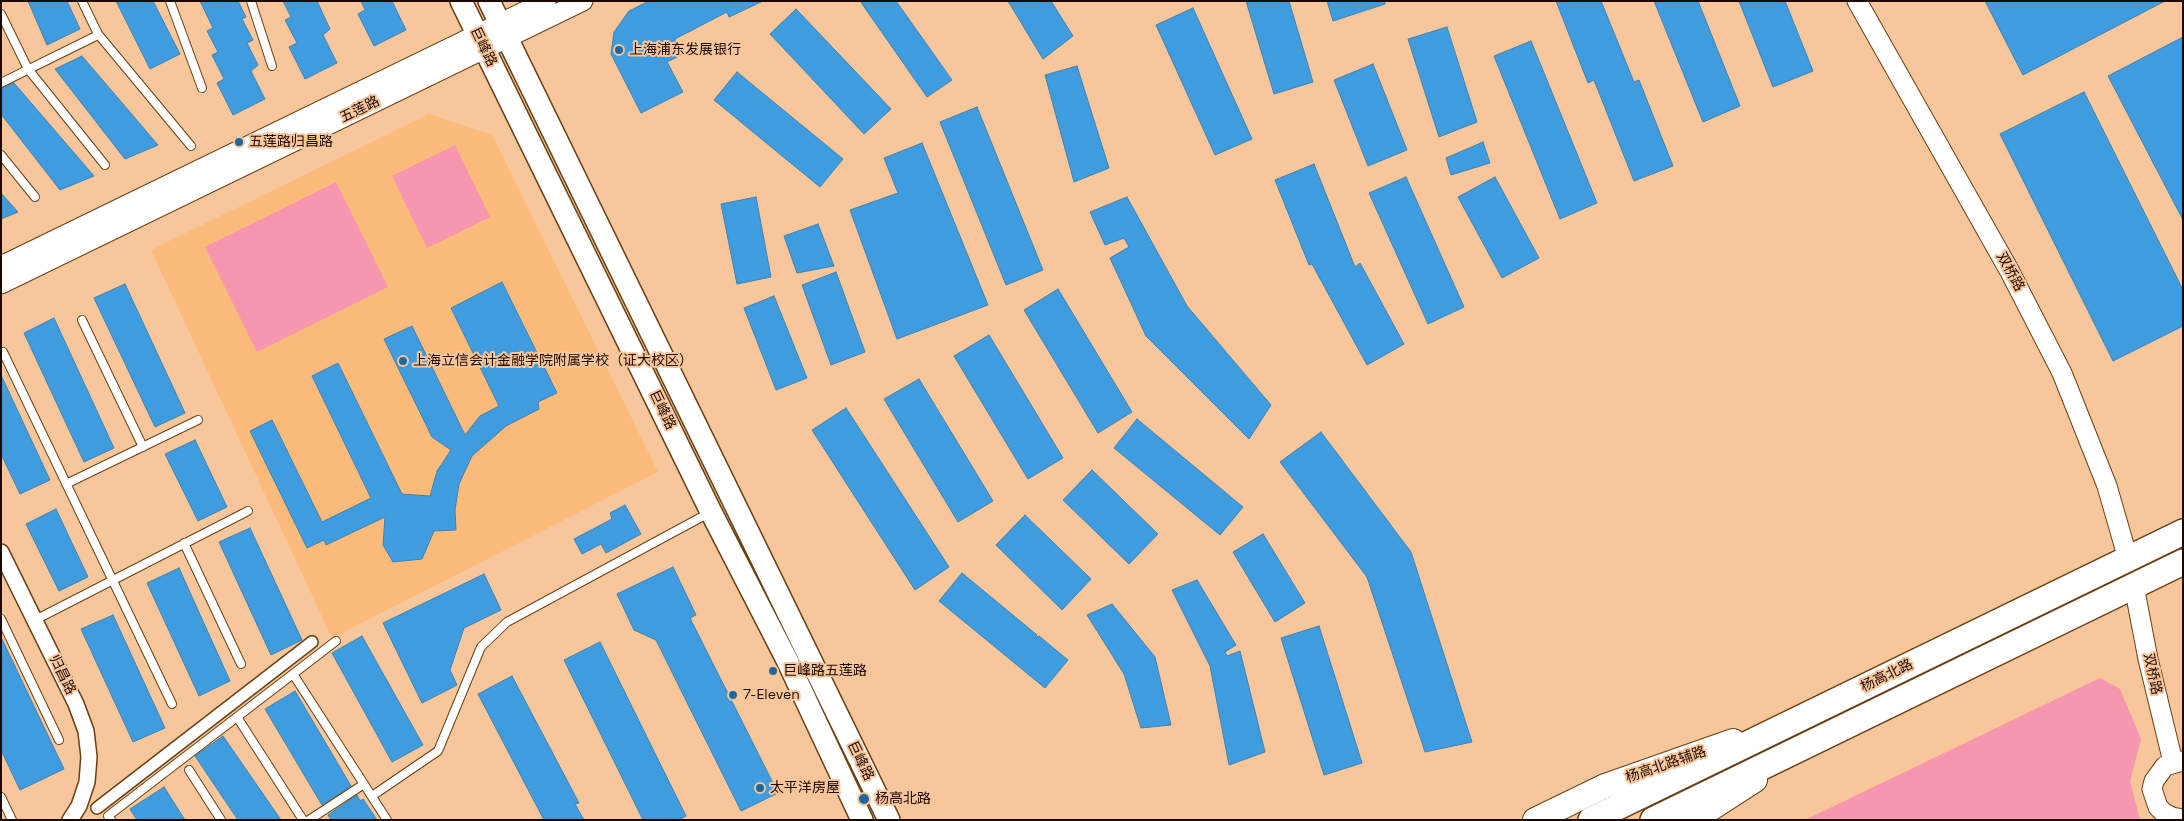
<!DOCTYPE html>
<meta charset="utf-8">
<style>
body{margin:0}
#map{position:relative;width:2184px;height:821px;overflow:hidden;background:#f7c69a;font-family:"Space Grotesk",sans-serif}
canvas{display:block}
.frame{position:absolute;inset:0;border:2px solid #1d0800;pointer-events:none}
</style>
<div id="map">
<canvas width="2184" height="821"></canvas>
<div class="frame"></div>
</div>
<script>
const c = document.querySelector('canvas').getContext('2d');
c.lineJoin = 'round';
function paint(path, color) { c.fillStyle = color; c.fill(path, 'evenodd'); }
const poly = rows => new Path2D(rows.map(r => 'M' + r).join(''));
function trace(path, color, width, dash) { c.strokeStyle = color; c.lineWidth = width; c.lineCap = dash ? 'butt' : 'round'; c.setLineDash(dash || []); c.stroke(path); }
function write(font, color, halo, rows, align = 'center') {
  c.font = font + ' "Space Grotesk","Noto Sans SC",sans-serif'; c.lineWidth = 4; c.setLineDash([]); c.textBaseline = 'middle'; c.strokeStyle = halo; c.fillStyle = color; for (const [text, x, y, turn = 0] of rows) {
    c.save(); c.translate(x, y); c.rotate((+turn || 0) * Math.PI / 180); c.textAlign = isNaN(turn) ? turn : align; if (halo) c.strokeText(text, 0, 0); c.fillText(text, 0, 0); c.restore();
  }
}
const built = poly([
 [429,114,492,135,658,472,332,638,151,250]
]);
const green = poly([
 [455,145,490,217,427,248,392,176],
 [336,182,388,287,257,352,205,247],
 [2100,678,2120,689,2141,739,2130,781,2140,820,1805,820]
]);
const building = poly([
 [28,1,67,1,80,29,47,45,28,1],
 [116,1,153,1,180,54,150,69,116,1],
 [200,1,238,1,246,17,242,19,253,40,247,43,258,65,251,71,265,99,233,115,217,83,224,79,212,55,218,52,207,31,213,28,200,1],
 [283,1,317,1,330,29,323,35,337,63,305,79,289,47,297,43,285,20,291,17,283,1],
 [361,1,392,1,406,30,374,46,358,14,365,10,361,1],
 [649,1,763,1,729,17,727,12,675,39,683,54,667,62,683,92,641,113,611,54,614,32,629,11,649,1],
 [860,1,896,1,952,80,927,97,860,1],
 [1008,1,1051,1,1073,36,1043,59,1008,1],
 [1246,1,1289,1,1313,82,1274,94,1246,1],
 [1327,1,1385,1,1385,4,1333,21,1327,1],
 [1556,1,1601,1,1634,82,1639,80,1673,166,1634,181,1594,80,1588,83,1556,1],
 [1654,1,1698,1,1740,106,1703,122,1654,1],
 [1739,1,1785,1,1813,71,1773,87,1739,1],
 [1985,1,2165,1,2023,75,1985,1],
 [1193,8,1252,139,1215,155,1156,25,1193,8],
 [796,9,891,109,864,134,770,34,796,9],
 [1447,27,1477,122,1439,137,1408,39,1447,27],
 [2183,37,2183,220,2108,76,2183,37],
 [1531,41,1597,203,1560,219,1494,56,1531,41],
 [82,56,158,145,125,159,55,69,82,56],
 [1373,64,1407,150,1368,166,1334,80,1373,64],
 [1077,66,1109,168,1074,182,1045,75,1077,66],
 [737,72,843,159,820,187,714,100,737,72],
 [14,83,94,176,60,190,1,114,1,89,14,83],
 [2084,92,2183,290,2183,326,2113,361,2000,134,2084,92],
 [977,107,1043,270,1006,285,940,122,977,107],
 [1483,142,1490,163,1451,175,1446,158,1483,142],
 [922,143,988,305,897,339,850,210,898,193,884,158,922,143],
 [1314,164,1355,267,1360,263,1404,344,1367,365,1312,264,1309,265,1275,180,1314,164],
 [1406,177,1464,307,1428,324,1369,193,1406,177],
 [1495,177,1539,258,1502,278,1458,197,1495,177],
 [1,193,18,212,1,219,1,193],
 [756,197,771,277,737,284,721,204,756,197],
 [1127,197,1187,306,1271,405,1249,439,1146,336,1110,258,1129,247,1124,238,1105,245,1090,212,1127,197],
 [818,224,834,266,797,273,784,236,818,224],
 [836,272,865,352,831,365,802,285,836,272],
 [502,282,557,393,538,402,539,409,506,426,472,456,459,484,455,510,456,530,434,531,422,559,393,562,383,545,385,517,326,545,324,540,307,548,250,431,272,420,322,522,371,498,312,376,338,363,402,494,430,496,437,471,451,450,432,437,384,339,412,326,465,435,480,416,499,406,451,308,502,282],
 [125,284,185,413,155,427,94,298,125,284],
 [1058,289,1132,412,1098,433,1024,310,1058,289],
 [774,296,807,378,776,390,744,308,774,296],
 [54,318,114,448,84,462,24,333,54,318],
 [989,335,1063,458,1028,479,954,356,989,335],
 [1,375,50,480,20,494,1,454,1,375],
 [919,379,993,501,958,522,884,399,919,379],
 [846,408,949,567,915,590,812,430,846,408],
 [1137,419,1243,507,1220,535,1114,448,1137,419],
 [1321,432,1411,552,1472,742,1425,752,1367,577,1280,462,1321,432],
 [195,440,227,507,198,521,165,454,195,440],
 [1092,470,1158,534,1129,564,1063,500,1092,470],
 [625,505,641,534,606,553,601,544,582,554,574,539,612,519,610,513,625,505],
 [56,509,88,577,59,591,26,524,56,509],
 [1025,515,1091,579,1062,610,996,545,1025,515],
 [250,528,302,640,271,655,219,542,250,528],
 [1263,534,1305,603,1275,622,1233,552,1263,534],
 [673,567,696,615,690,618,778,793,741,811,656,640,634,630,617,594,673,567],
 [179,568,230,681,199,696,147,583,179,568],
 [962,573,1037,635,1034,638,1039,636,1068,660,1045,688,939,601,962,573],
 [484,574,501,610,464,628,450,670,457,685,422,703,383,623,484,574],
 [1197,580,1236,645,1225,652,1227,656,1240,651,1265,752,1229,765,1210,666,1172,590,1197,580],
 [1112,604,1155,657,1171,725,1141,728,1124,674,1087,615,1112,604],
 [113,615,165,728,133,742,81,629,113,615],
 [1319,626,1362,763,1324,775,1281,638,1319,626],
 [362,636,423,745,392,762,332,653,362,636],
 [1,637,64,769,20,790,1,750,1,637],
 [600,642,686,816,679,820,643,820,564,660,600,642],
 [512,676,579,803,575,804,584,820,544,820,478,694,512,676],
 [295,691,351,786,322,805,265,709,295,691],
 [223,736,281,820,238,820,195,756,223,736],
 [164,787,185,820,137,820,130,809,164,787],
 [357,795,360,801,363,799,377,820,331,820,328,815,357,795]
]);
const service = poly([
 [82,1,98,34,191,146],
 [170,1,202,88],
 [251,1,272,66],
 [1,14,28,69,105,165],
 [1,83,98,35],
 [1,155,35,197],
 [82,320,143,447],
 [3,352,172,704],
 [66,484,198,420],
 [184,543,241,664],
 [1,619,59,740],
 [35,620,248,511],
 [293,674,387,820],
 [237,717,303,820],
 [189,770,221,820],
 [372,796,438,751,481,647,507,622,709,513],
 [1,797,12,820],
 [111,820,108,816,336,641],
 [309,820,364,784]
]);
const pedestrian = poly([
 [97,808,312,642]
]);
const minor = poly([
 [1,552,76,704,86,731,89,757,87,782,79,806,70,820]
]);
const tertiary = poly([
 [1857,1,2009,270,2062,373,2107,486,2128,559],
 [1,266,546,1],
 [1,284,583,1],
 [2134,586,2148,659,2173,762],
 [2183,761,2165,766,2154,781,2152,789,2158,807,2164,813,2172,817,2183,819]
]);
const secondary = poly([
 [461,1,711,512,787,660,862,820],
 [489,1,889,820]
]);
const primary = poly([
 [1535,820,1605,786,1733,741],
 [1693,820,1755,780]
]);
const trunk = poly([
 [1591,820,2183,532],
 [1653,820,2183,562]
]);
const markers = [
 [619,50,5,"#1e699c"],
 [239,142,5,"#1e699c"],
 [403,361,5,"#1e699c"],
 [773,671,5,"#1e699c"],
 [733,695,5,"#1e699c"],
 [760,788,5,"#1e699c"],
 [864,799,6,"#1e699c"]
];
const streetNames = [
 ["巨峰路",483,47,64],
 ["五莲路",360,110,-26],
 ["双桥路",2010,272,61],
 ["巨峰路",662,410,64],
 ["双桥路",2152,674,78],
 ["归昌路",62,675,64],
 ["杨高北路",1887,676,-26],
 ["巨峰路",860,761,64],
 ["杨高北路辅路",1666,765,-19]
];
const poiNames = [
 ["上海浦东发展银行",629,50],
 ["五莲路归昌路",249,142],
 ["上海立信会计金融学院附属学校（证大校区）",413,361],
 ["巨峰路五莲路",783,671],
 ["7-Eleven",743,695],
 ["太平洋房屋",770,788],
 ["杨高北路",875,799]
];
paint(built, '#fcba7b');
paint(green, '#f796af');
paint(building, '#3f9cde');
trace(building, '#4082b3', 1);
trace(service, '#694014', 10);
trace(pedestrian, '#694014', 14);
trace(minor, '#694014', 18);
trace(tertiary, '#694014', 21);
trace(secondary, '#694014', 24);
trace(primary, '#694014', 26);
trace(trunk, '#694014', 28);
trace(service, '#fff', 8);
trace(pedestrian, '#fff', 11);
trace(minor, '#fff', 15);
trace(tertiary, '#fff', 19);
trace(secondary, '#fff', 21);
trace(primary, '#fff', 24);
trace(trunk, '#fff', 25);
for (const [x, y, r, color] of markers) { const dot = new Path2D(); dot.arc(x, y, r, 0, 2 * Math.PI); c.fillStyle = color; c.fill(dot); trace(dot, '#f7c69a', 2); }
write('14px', '#1d0800', '#f7c69a', streetNames);
write('14px', '#1d0800', '#f7c69a', poiNames, 'left');
</script>
